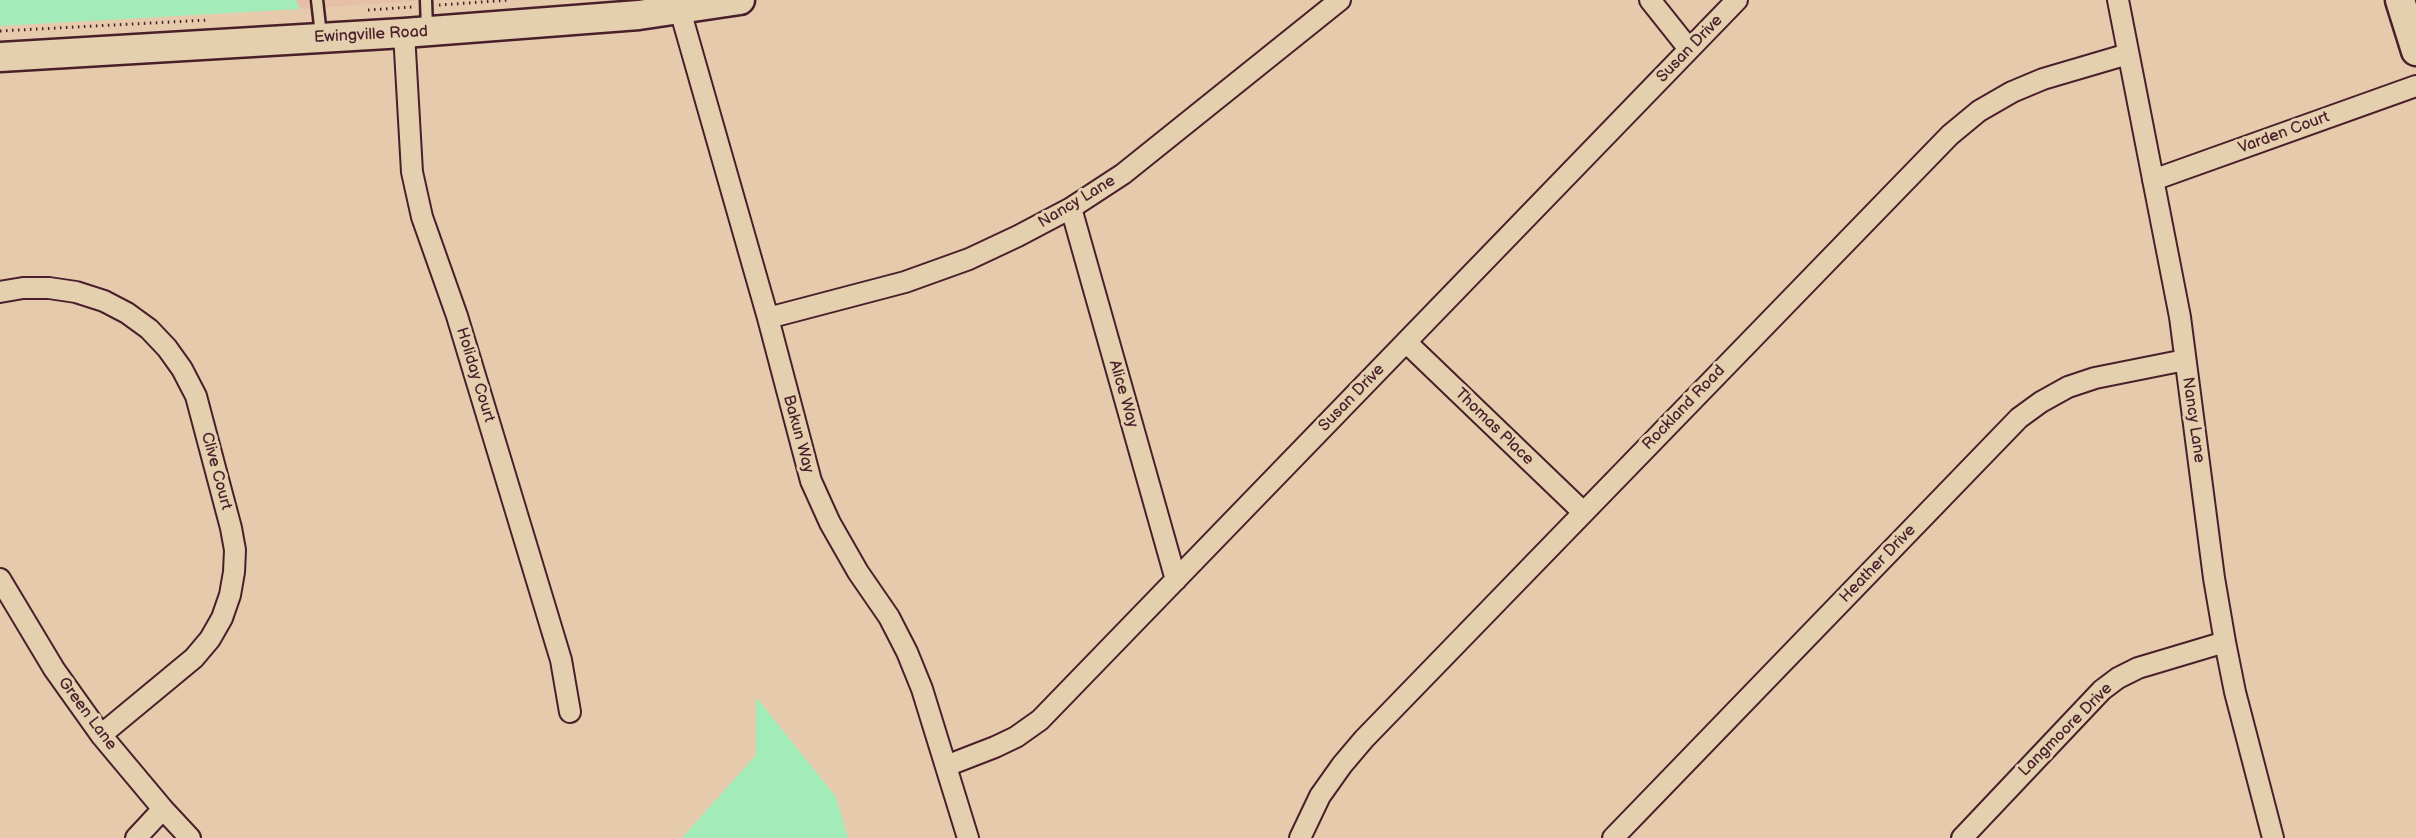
<!DOCTYPE html>
<style>
body{margin:0}
canvas{display:block;background:#e6caac}
</style>
<canvas width="2416" height="838"></canvas>
<script>
const c = document.querySelector('canvas').getContext('2d');
c.lineJoin = 'round';
function paint(path, color) { c.fillStyle = color; c.fill(path, 'evenodd'); }
const poly = rows => new Path2D(rows.map(r => 'M' + r).join(''));
function trace(path, color, width, dash) { c.strokeStyle = color; c.lineWidth = width; c.lineCap = dash ? 'butt' : 'round'; c.setLineDash(dash || []); c.stroke(path); }
function write(font, color, halo, rows, align = 'center') {
  c.font = font + ' "Balsamiq Sans",sans-serif'; c.lineWidth = 6; c.setLineDash([]); c.textBaseline = 'middle'; c.strokeStyle = halo; c.fillStyle = color; for (const [text, x, y, turn = 0] of rows) {
    c.save(); c.translate(x, y); c.rotate((+turn || 0) * Math.PI / 180); c.textAlign = isNaN(turn) ? turn : align; if (halo) c.strokeText(text, 0, 0); c.fillText(text, 0, 0); c.restore();
  }
}
const built = poly([
 [296,0,430,0,300,9]
]);
const green = poly([
 [0,0,296,0,300,9,0,26],
 [756,697,836,797,848,838,682,838,756,755]
]);
const path = poly([
 [439,5,510,0],
 [368,10,412,7],
 [0,31,208,20]
]);
const lane = poly([
 [317,0,321,35],
 [426,0,427,30]
]);
const street = poly([
 [1650,0,1689,49],
 [2118,0,2180,317,2214,578,2225,642,2235,692,2273,838],
 [680,10,768,318,811,481,830,523,858,572,889,617,907,652,922,689,968,838],
 [404,33,412,172,422,217,457,316,561,660,570,712],
 [2153,180,2416,86],
 [1071,208,1176,580],
 [0,292,23,288,49,288,76,292,104,301,127,313,149,329,167,348,182,369,196,396,231,528,235,550,234,572,230,595,222,618,210,639,194,658,101,735],
 [768,318,905,282,969,259,1018,236,1071,208,1123,174,1340,0],
 [1406,342,1583,512],
 [0,579,54,669,101,735,163,809,190,838],
 [946,766,995,747,1016,737,1040,720,1737,0],
 [136,838,163,809],
 [1300,838,1320,796,1342,765,1364,739,1950,135,1979,111,2012,92,2043,79,2128,54],
 [1613,838,2019,418,2041,402,2068,387,2095,378,2185,360],
 [1962,838,2102,690,2118,678,2138,668,2225,642]
]);
const secondary = poly([
 [2400,0,2416,51],
 [0,57,404,33,639,15,740,0]
]);
const streetNames = [
 ["Ewingville Road",371,35,-3],
 ["Susan Drive",1690,49,-46],
 ["Varden Court",2284,133,-20],
 ["Nancy Lane",1077,202,-31],
 ["Holiday Court",475,375,73],
 ["Alice Way",1123,394,74],
 ["Susan Drive",1352,398,-46],
 ["Rockland Road",1684,408,-46],
 ["Nancy Lane",2193,420,82],
 ["Thomas Place",1494,427,44],
 ["Bakun Way",798,434,75],
 ["Clive Court",216,471,75],
 ["Heather Drive",1878,564,-46],
 ["Green Lane",87,714,53],
 ["Langmoore Drive",2066,730,-45]
];
paint(built, '#e5c0a7');
paint(green, '#a3ebb9');
trace(lane, '#4a1f2b', 15);
trace(street, '#4a1f2b', 24);
trace(secondary, '#4a1f2b', 33);
trace(path, '#4a1f2b', 3, [1.5, 4.5]);
trace(lane, '#e4d0ae', 10);
trace(street, '#e4d0ae', 20);
trace(secondary, '#e4d0ae', 28);
write('16px', '#4a1f2b', '#e4d0ae', streetNames);
</script>
